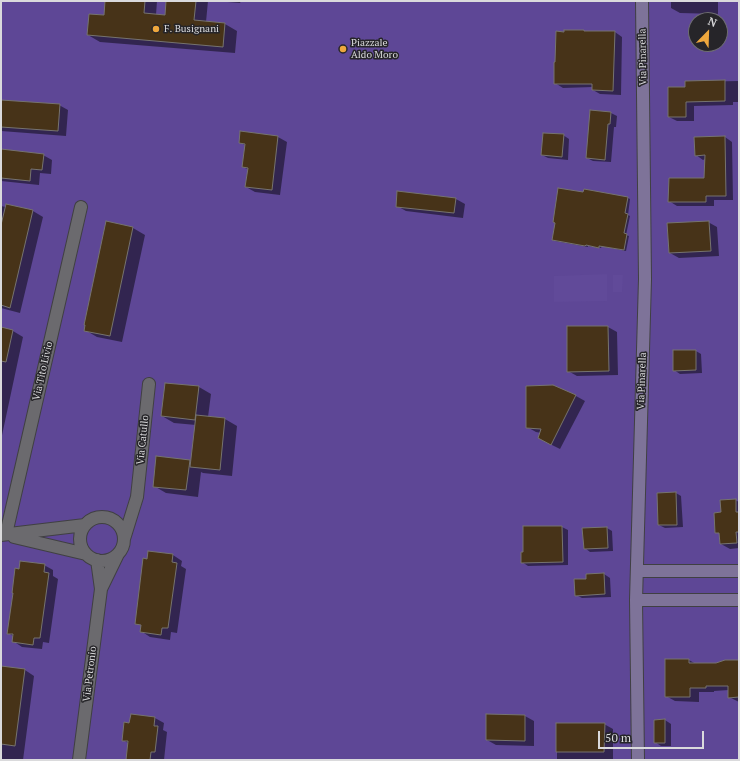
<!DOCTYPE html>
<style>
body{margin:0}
#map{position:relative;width:740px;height:761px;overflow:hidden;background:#262529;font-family:"PT Serif",serif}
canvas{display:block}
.frame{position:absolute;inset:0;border:2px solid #dadadc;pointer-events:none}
.north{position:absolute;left:688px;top:12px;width:40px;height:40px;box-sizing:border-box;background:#262529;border:1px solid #6e6d71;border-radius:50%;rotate:23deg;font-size:11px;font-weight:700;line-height:16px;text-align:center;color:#dadadc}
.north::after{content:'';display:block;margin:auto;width:14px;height:18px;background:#eea73d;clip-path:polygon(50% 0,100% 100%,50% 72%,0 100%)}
.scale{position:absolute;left:598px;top:731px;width:106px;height:18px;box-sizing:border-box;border:2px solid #dadadc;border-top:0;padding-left:5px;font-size:12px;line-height:14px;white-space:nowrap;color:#dadadc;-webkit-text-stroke:3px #262529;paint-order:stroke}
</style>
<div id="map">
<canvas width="740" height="761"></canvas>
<div class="frame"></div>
<div class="north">N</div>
<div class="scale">50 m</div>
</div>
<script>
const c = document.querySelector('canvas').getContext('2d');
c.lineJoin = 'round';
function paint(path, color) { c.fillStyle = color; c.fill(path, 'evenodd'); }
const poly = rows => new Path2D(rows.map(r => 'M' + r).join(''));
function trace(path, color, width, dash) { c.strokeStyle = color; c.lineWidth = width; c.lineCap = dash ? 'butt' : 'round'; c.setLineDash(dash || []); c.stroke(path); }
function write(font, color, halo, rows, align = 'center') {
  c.font = font + ' "PT Serif",serif'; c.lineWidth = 3; c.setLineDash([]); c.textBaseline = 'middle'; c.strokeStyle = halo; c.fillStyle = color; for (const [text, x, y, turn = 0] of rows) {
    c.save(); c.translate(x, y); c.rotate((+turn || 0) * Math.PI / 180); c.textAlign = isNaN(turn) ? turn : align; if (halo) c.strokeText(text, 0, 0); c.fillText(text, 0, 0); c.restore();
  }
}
const forest = poly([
 [1,1,739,1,739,760,1,760],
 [696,20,720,20,720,44,696,44]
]);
const water = poly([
 [607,274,607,301,554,302,554,276],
 [613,275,623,275,622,292,613,292]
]);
const shadow = poly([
 [106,1,157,1,156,15,166,16,167,1,208,1,206,22,225,24,237,31,235,53,100,42,88,35,105,16],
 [215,1,241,1,240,3],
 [671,1,718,1,718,14,680,13,671,8],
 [584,31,586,32,615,32,622,37,621,95,600,94,593,90,593,87,563,88,555,83,557,32],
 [739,81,739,102,733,102,733,105,694,106,694,121,677,121,669,117,686,88,686,82],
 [1,101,59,105,68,110,66,136,1,131],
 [591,111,611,113,617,116,616,127,614,127,611,162,593,161,587,158],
 [241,132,278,137,287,142,280,195,255,192,246,187,249,170,243,167,246,146,240,142],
 [563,135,569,139,568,160,548,158,542,155],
 [725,137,732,142,733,200,714,200,714,206,677,206,669,201,705,179,705,159,703,160,696,155],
 [1,150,43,155,52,160,51,174,40,173,39,185,1,181],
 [584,193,628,198,630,199,628,215,630,216,626,235,629,236,626,251,602,246,601,248,588,246,588,247,555,241,553,240],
 [456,199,465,204,463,218,406,211,397,206],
 [7,205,33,211,43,217,20,313,1,308,1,206,6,207],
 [708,222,717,227,719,256,679,258,670,253],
 [133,228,145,235,122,342,97,337,85,330],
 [608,327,617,332,618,375,577,376,568,371],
 [1,328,13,331,23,337,1,440],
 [696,351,701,354,702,373,680,374,674,370],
 [553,386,576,396,585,401,560,449,548,443,541,433,536,432,527,427],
 [199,387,211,394,208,417,225,419,237,426,232,476,203,473,201,472,198,497,166,493,154,486,189,461,192,462,196,425,174,423,162,416],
 [676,493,681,496,683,527,665,528,659,525],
 [735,500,739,502,739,548,730,549,721,544,721,534,716,532,722,513],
 [562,527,568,530,568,565,528,566,522,562,524,553],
 [607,528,612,531,613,551,590,552,585,548],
 [173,555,182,561,181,566,186,569,177,633,171,632,170,640,150,637,141,631,142,626,136,623,148,560],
 [44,565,53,570,53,576,58,579,49,643,43,642,42,649,22,647,13,641,13,636,8,633,20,570],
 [604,574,610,578,611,597,582,598,576,595,587,580],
 [666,660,689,660,696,664,716,664,739,661,739,702,729,697,729,690,714,691,714,692,699,692,699,702,675,701,666,696],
 [1,667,25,670,34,676,23,760,1,760],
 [487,715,525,716,534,721,534,746,496,745,487,740],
 [155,718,164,723,163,730,167,732,164,760,127,760,128,743,123,740,130,724],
 [665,720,671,724,671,746,661,746,655,742,655,721],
 [557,724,604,724,613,729,613,760,557,760]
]);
const building = poly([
 [105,1,145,1,144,13,165,15,166,1,196,1,194,20,225,23,223,47,87,35,89,14,104,15,105,1],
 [564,30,584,30,584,31,615,31,613,91,592,90,592,84,554,84,554,62,555,62,556,31,564,32,564,30],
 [725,80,725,101,686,102,686,117,668,117,668,87,685,87,685,81,725,80],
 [1,100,60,104,58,131,1,127,1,100],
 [590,110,611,112,610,124,608,124,605,160,586,158,590,110],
 [240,131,278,136,272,190,245,187,248,168,242,167,245,144,239,143,240,131],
 [543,133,564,134,562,157,541,155,543,133],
 [725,136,726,196,706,196,706,202,668,202,669,178,704,178,705,155,695,156,694,137,725,136],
 [1,149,44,154,42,170,31,169,30,181,1,178,1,149],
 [558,188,583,192,584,189,628,197,625,213,628,214,624,233,627,234,624,250,599,246,599,248,586,245,585,246,552,240,555,223,553,222,558,188],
 [397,191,456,198,454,213,396,207,397,191],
 [6,204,33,210,10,308,1,305,1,225,6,204],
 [106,221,133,227,110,336,84,331,85,325,84,325,106,221],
 [709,221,711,251,669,253,667,223,709,221],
 [567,326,608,326,609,371,567,372,567,326],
 [1,327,13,330,6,362,1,361,1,327],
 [673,350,696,350,696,370,673,371,673,350],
 [165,383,199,386,195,420,161,416,165,383],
 [553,385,576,395,551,445,538,438,541,429,526,428,526,386,553,385],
 [196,415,225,418,220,470,190,467,196,415],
 [156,456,190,460,186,490,153,487,156,456],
 [676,492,677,525,658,525,657,493,676,492],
 [736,499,736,512,739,512,739,532,736,532,737,543,720,544,719,533,715,533,714,513,721,512,720,500,736,499],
 [523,526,562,526,563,562,521,563,521,552,523,552,523,526],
 [607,527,608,548,584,549,582,528,607,527],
 [148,551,173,554,172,562,177,563,168,628,162,628,161,635,140,632,141,625,135,624,143,558,147,559,148,551],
 [20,561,45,564,44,572,49,573,40,638,34,638,33,645,12,642,13,634,7,634,13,593,12,593,15,568,19,569,20,561],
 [604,573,605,594,575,596,574,579,586,579,586,574,604,573],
 [665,659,689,659,689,663,716,663,725,660,739,660,739,697,728,698,728,686,706,686,706,688,690,688,690,697,665,697,665,659],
 [1,666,25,669,15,746,1,744,1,666],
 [131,714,155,717,154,726,158,726,155,752,151,752,150,760,126,760,128,741,122,741,124,722,129,723,131,714],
 [486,714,525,715,525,741,486,740,486,714],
 [665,719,665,743,654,743,654,720,665,719],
 [556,723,605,723,604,752,556,752,556,723]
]);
const street = poly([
 '80 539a22 22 0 1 1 44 0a22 22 0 1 1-44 0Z',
 [6,534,81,207],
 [1,535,85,525],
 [14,537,86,554],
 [124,539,137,497,149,384],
 [101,589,118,554],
 [79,760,101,589,97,560]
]);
const secondary = poly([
 [637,571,739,571],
 [636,600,739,600],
 [638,760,636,600,645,279,642,1]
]);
const markers = [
 [156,29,4,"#eea73d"],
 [343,49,4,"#eea73d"]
];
const poiNames = [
 ["F. Busignani",164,29],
 ["Piazzale",351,43],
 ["Aldo Moro",351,55]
];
const streetNames = [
 ["Via Pinarella",643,57,-91],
 ["Via Tito Livio",43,371,-77],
 ["Via Pinarella",642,381,-88],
 ["Via Catullo",143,440,-84],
 ["Via Petronio",90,674,-83]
];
paint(forest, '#5e4796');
paint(water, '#614a99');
paint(shadow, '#0007');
paint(building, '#473318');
trace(building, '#76736f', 1);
trace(street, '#404042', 14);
trace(secondary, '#404042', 14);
trace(street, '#6b6a6e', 12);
trace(secondary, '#7e7399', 12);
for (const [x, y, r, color] of markers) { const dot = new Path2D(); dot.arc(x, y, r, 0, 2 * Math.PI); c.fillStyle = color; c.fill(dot); trace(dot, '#262529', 1.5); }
write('10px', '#dadadc', '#262529', poiNames, 'left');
write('10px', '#dadadc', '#262529', streetNames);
</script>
